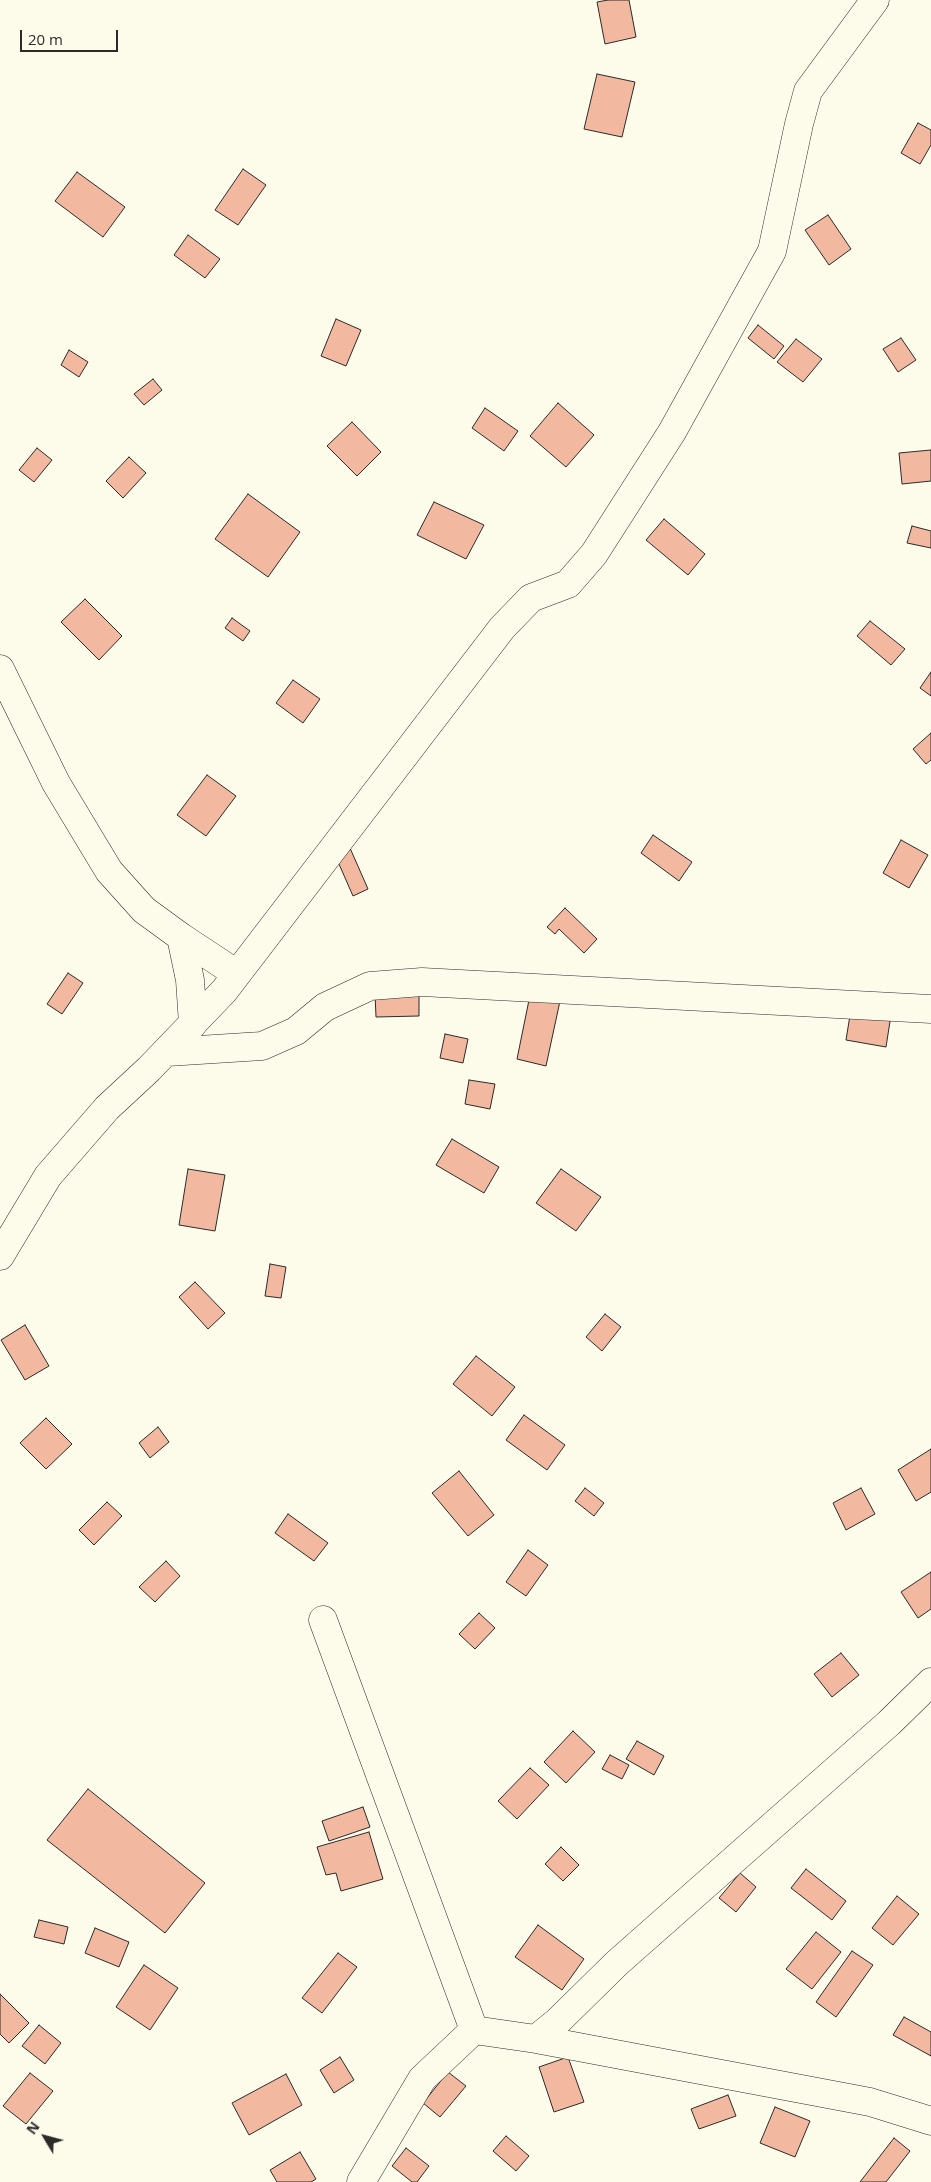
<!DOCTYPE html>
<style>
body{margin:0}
#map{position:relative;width:931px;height:2182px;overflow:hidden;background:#fdfbea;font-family:"Open Sans",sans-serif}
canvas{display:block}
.north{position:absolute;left:20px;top:2112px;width:50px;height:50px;-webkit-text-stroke:4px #fdfbea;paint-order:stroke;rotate:307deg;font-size:14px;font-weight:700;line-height:20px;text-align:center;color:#2b2b2b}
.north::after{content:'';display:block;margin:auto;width:18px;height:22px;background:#2b2b2b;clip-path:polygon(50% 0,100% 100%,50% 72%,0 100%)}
.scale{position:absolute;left:20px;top:30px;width:98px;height:22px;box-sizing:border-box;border:2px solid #2b2b2b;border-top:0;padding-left:6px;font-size:15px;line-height:18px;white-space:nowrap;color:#2b2b2b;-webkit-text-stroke:4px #fdfbea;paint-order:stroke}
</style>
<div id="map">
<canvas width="931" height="2182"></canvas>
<div class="north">N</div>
<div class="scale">20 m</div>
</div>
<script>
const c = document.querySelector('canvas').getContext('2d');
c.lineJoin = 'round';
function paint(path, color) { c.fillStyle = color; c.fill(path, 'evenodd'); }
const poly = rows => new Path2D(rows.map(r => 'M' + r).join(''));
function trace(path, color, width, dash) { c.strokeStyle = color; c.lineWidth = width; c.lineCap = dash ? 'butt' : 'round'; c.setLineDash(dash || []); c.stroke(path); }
const building = poly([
 [608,0,629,0,636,37,605,44,597,2,608,0],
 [597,74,635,82,622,137,584,129,597,74],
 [918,123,931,130,931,145,920,164,901,153,918,123],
 [243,169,266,185,238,225,215,210,243,169],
 [77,172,125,207,103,237,55,201,77,172],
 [828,215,851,249,829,265,805,230,828,215],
 [188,235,220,259,205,278,174,255,188,235],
 [336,319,361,330,346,366,321,356,336,319],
 [758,325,784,346,774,359,748,338,758,325],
 [901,338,916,360,898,372,883,349,901,338],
 [796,339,822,359,803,382,777,362,796,339],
 [69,350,88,362,79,377,61,365,69,350],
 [153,379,162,390,144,405,134,394,153,379],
 [558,403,594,435,566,467,530,436,558,403],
 [485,408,518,431,504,451,472,428,485,408],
 [352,422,381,452,357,476,327,446,352,422],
 [37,448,52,460,34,482,19,470,37,448],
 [931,450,931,481,902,484,899,453,931,450],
 [129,457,146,473,123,498,106,481,129,457],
 [248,494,300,532,268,577,215,539,248,494],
 [434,502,484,525,466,559,417,535,434,502],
 [664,519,705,554,688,575,646,540,664,519],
 [912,526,931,531,931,548,907,543,912,526],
 [85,599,122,636,99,660,61,622,85,599],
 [232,618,250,631,243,641,225,628,232,618],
 [870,621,905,649,891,665,857,636,870,621],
 [931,672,931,696,920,688,931,672],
 [293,680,320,699,303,723,276,703,293,680],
 [931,733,931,760,926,764,913,749,931,733],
 [207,775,236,796,206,836,177,815,207,775],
 [653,835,692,862,679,881,641,853,653,835],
 [901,840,928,855,909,888,883,873,901,840],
 [350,848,368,889,353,896,335,855,350,848],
 [565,908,597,939,584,953,559,929,555,934,547,927,565,908],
 [68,973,83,983,62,1014,47,1004,68,973],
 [419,993,419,1016,376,1017,375,994,419,993],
 [530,995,560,1001,546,1066,517,1059,530,995],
 [851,1009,891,1015,886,1047,846,1040,851,1009],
 [445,1034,468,1039,463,1063,440,1058,445,1034],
 [469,1080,495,1084,490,1109,465,1104,469,1080],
 [452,1139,499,1167,484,1193,436,1165,452,1139],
 [188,1169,225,1175,215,1231,179,1225,188,1169],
 [561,1169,601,1197,576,1231,536,1203,561,1169],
 [270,1264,286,1267,281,1298,265,1296,270,1264],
 [195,1282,225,1313,208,1329,179,1297,195,1282],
 [605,1314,621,1327,602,1351,586,1337,605,1314],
 [25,1325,49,1366,25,1380,1,1340,25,1325],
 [476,1356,515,1387,492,1416,453,1384,476,1356],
 [524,1415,565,1445,547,1470,506,1440,524,1415],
 [46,1418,72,1444,46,1469,20,1443,46,1418],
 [158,1427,169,1442,150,1458,139,1443,158,1427],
 [931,1449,931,1492,916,1501,898,1470,931,1449],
 [459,1471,494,1515,468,1536,432,1493,459,1471],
 [585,1488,604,1503,594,1516,575,1501,585,1488],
 [861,1488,875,1514,846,1530,833,1503,861,1488],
 [107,1502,122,1516,94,1545,79,1530,107,1502],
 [288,1514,328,1543,314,1561,275,1533,288,1514],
 [528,1550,548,1565,526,1596,506,1582,528,1550],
 [166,1561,180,1576,155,1602,139,1587,166,1561],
 [931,1572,931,1609,918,1618,901,1592,931,1572],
 [479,1613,495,1628,475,1649,459,1634,479,1613],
 [841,1653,859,1675,832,1697,814,1674,841,1653],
 [573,1731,595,1752,566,1783,544,1762,573,1731],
 [637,1741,664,1756,654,1775,626,1759,637,1741],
 [610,1755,629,1765,622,1779,602,1769,610,1755],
 [530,1768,549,1785,517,1819,498,1801,530,1768],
 [88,1789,205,1883,165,1933,47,1840,88,1789],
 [363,1807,370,1827,329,1841,322,1821,363,1807],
 [369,1832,383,1879,341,1891,336,1873,326,1875,317,1847,369,1832],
 [561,1847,579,1865,563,1881,545,1864,561,1847],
 [806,1869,846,1901,832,1920,791,1888,806,1869],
 [740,1873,756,1887,736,1912,719,1898,740,1873],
 [897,1896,919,1914,893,1945,872,1928,897,1896],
 [39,1920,68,1927,64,1944,34,1937,39,1920],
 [538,1925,584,1959,562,1990,515,1957,538,1925],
 [95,1928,129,1942,119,1967,85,1953,95,1928],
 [816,1932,841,1952,812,1989,786,1969,816,1932],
 [852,1951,873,1965,836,2017,816,2002,852,1951],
 [338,1953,357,1967,322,2013,302,1998,338,1953],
 [144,1965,178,1988,150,2030,116,2007,144,1965],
 [0,1994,29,2023,9,2043,0,2034,0,1994],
 [904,2017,931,2032,931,2056,893,2035,904,2017],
 [39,2025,61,2043,45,2064,22,2046,39,2025],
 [340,2057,354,2080,334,2093,320,2070,340,2057],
 [568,2057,584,2102,554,2112,539,2067,568,2057],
 [448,2072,466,2086,440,2117,423,2103,448,2072],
 [30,2073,53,2091,26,2124,3,2106,30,2073],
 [286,2074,302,2105,249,2135,232,2103,286,2074],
 [728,2095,736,2116,699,2129,691,2109,728,2095],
 [775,2107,810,2121,795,2157,760,2143,775,2107],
 [506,2136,529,2156,516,2171,493,2151,506,2136],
 [894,2138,910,2151,886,2182,860,2182,894,2138],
 [406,2148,429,2166,417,2182,412,2182,392,2166,406,2148],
 [300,2152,316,2179,311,2182,277,2182,270,2170,300,2152]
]);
const minor = poly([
 [0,669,56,783,109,871,144,910,181,937,237,974],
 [181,937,190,980,193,1024],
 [167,1052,262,1046,296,1031,325,1007,370,986,422,982,931,1009],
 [0,1256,48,1176,107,1108,149,1069,224,991,502,628,531,598,568,584,594,554,672,432,772,251,799,124,808,91,875,0],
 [323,1620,474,2030,536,2039,870,2102,931,2121],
 [536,2039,557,2022,617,1963,889,1723,931,1682],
 [361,2182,422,2079,474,2030]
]);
paint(building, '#f2b8a0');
trace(building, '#2b2b2b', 1);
trace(minor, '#2b2b2b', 29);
trace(minor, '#fdfbea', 28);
</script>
